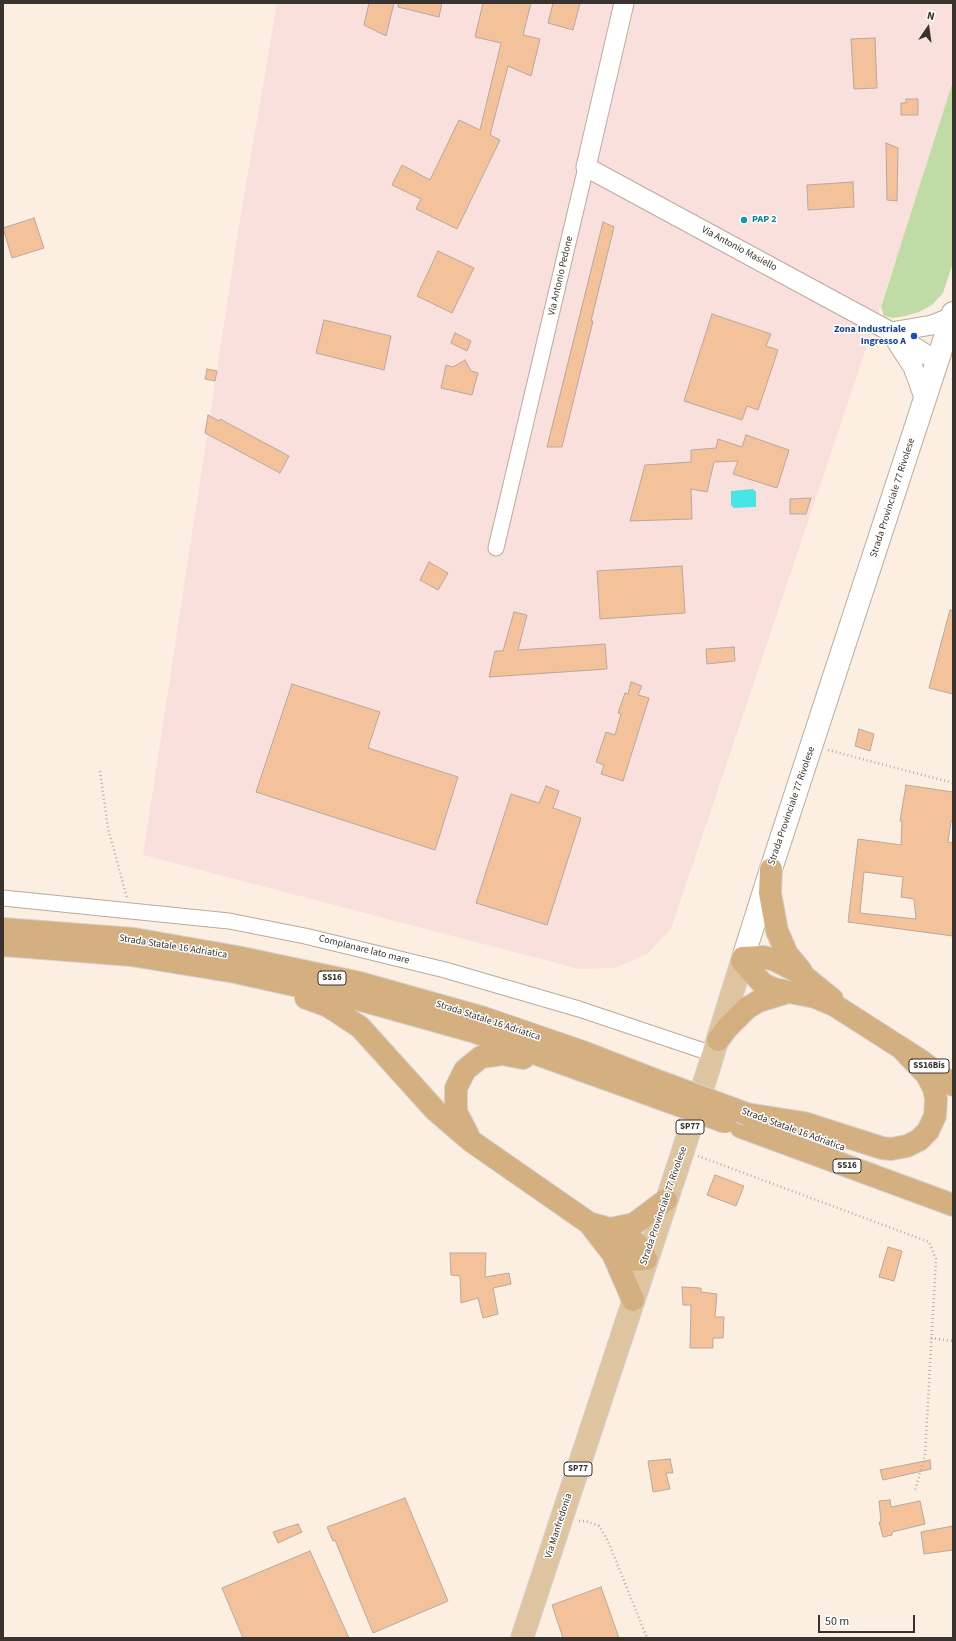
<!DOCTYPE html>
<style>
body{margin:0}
#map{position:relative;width:956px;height:1641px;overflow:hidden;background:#fdeee2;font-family:"Source Sans 3",sans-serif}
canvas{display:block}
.frame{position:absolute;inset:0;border:4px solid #38332e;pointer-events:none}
.north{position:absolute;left:908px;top:8px;width:40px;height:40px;-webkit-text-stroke:3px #fff;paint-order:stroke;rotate:13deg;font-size:11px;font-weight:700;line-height:16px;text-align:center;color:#38332e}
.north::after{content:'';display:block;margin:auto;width:14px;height:18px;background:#38332e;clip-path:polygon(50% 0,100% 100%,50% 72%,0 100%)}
.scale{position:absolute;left:818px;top:1615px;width:97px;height:18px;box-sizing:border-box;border:2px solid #38332e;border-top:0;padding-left:5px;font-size:12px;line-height:14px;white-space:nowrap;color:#38332e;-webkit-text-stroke:3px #fff;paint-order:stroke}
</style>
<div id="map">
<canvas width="956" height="1641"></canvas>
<div class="frame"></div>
<div class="north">N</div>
<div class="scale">50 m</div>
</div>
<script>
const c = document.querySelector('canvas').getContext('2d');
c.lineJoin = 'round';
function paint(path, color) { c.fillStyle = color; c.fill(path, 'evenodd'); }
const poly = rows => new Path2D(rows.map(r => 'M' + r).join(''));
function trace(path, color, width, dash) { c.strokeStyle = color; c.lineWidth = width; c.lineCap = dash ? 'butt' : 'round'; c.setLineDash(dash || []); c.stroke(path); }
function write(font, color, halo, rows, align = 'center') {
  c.font = font + ' "Source Sans 3",sans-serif'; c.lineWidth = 3; c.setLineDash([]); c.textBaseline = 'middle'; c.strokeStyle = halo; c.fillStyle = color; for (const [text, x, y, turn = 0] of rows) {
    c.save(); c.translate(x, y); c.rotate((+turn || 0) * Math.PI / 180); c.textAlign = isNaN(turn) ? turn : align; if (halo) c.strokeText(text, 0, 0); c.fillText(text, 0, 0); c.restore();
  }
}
const industrial = poly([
 [277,3,953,3,953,90,671,929,647,954,615,968,579,969,143,855,238,232]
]);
const green = poly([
 [953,81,953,263,943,293,932,305,919,312,905,316,893,318,884,316,881,307]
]);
const water = poly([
 [753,489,756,492,756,507,734,508,731,505,731,491]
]);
const building = poly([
 [369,3,394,3,386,36,364,25,369,3],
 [398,3,442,3,439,17,398,7,398,3],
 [483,3,531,3,523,35,540,39,531,76,508,66,490,135,500,140,457,229,416,209,421,199,392,185,402,165,430,180,459,120,480,130,501,43,475,37,483,3],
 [553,3,580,3,573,30,548,23,553,3],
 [875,38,877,88,854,89,851,39,875,38],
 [906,99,918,99,918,115,901,115,901,103,906,103,906,99],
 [886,143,898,148,897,201,887,200,886,143],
 [853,182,854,207,808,210,807,185,853,182],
 [34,218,44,248,12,258,3,228,34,218],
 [603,222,614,227,591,321,593,321,562,447,547,447,603,222],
 [438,251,474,268,452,313,417,296,438,251],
 [712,314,771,334,766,346,778,350,758,410,747,406,742,420,684,401,712,314],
 [324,320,391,336,384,370,316,353,324,320],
 [455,333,471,341,467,351,451,343,455,333],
 [465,360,471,371,478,373,472,395,441,388,446,365,453,367,465,360],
 [207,369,217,371,215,381,205,379,207,369],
 [208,415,219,421,220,419,289,456,280,473,205,433,208,415],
 [746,435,789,450,777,488,733,474,738,461,714,462,707,492,691,489,692,519,630,521,645,465,691,462,691,450,716,448,718,439,742,447,746,435],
 [811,498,806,514,790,514,790,499,811,498],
 [429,562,448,573,438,590,420,580,429,562],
 [682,566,685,613,600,619,597,571,682,566],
 [950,610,953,611,953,694,929,688,950,610],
 [514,612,527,615,518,650,605,644,607,669,489,677,495,651,503,651,514,612],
 [734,647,735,661,707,664,706,649,734,647],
 [631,682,642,686,638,695,649,698,623,781,601,774,604,765,596,762,606,732,615,735,621,714,618,713,625,693,628,694,631,682],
 [292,684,380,712,368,748,458,777,435,850,256,792,292,684],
 [859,729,874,734,870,751,855,746,859,729],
 [906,785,953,792,953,822,951,821,948,842,953,843,953,936,848,922,858,839,901,845,902,822,900,821,906,785],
 [864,872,903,877,901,897,914,899,916,919,860,913,864,872],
 [546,786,559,791,553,808,581,818,547,925,476,903,511,794,539,803,546,786],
 [715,1175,744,1186,736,1206,707,1195,715,1175],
 [888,1247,902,1251,894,1281,879,1277,888,1247],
 [450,1253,486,1253,485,1277,509,1273,511,1284,493,1288,498,1314,483,1318,478,1298,461,1303,460,1276,451,1275,450,1253],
 [682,1287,701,1288,701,1292,717,1294,715,1317,724,1317,723,1338,713,1338,713,1348,690,1348,691,1305,683,1305,682,1287],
 [670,1459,673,1473,666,1473,670,1489,653,1492,648,1461,670,1459],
 [930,1460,931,1469,883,1480,880,1470,930,1460],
 [405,1498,448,1601,373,1633,335,1540,333,1541,327,1527,405,1498],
 [890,1500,891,1507,920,1501,925,1524,892,1532,892,1535,883,1537,879,1522,881,1522,879,1501,890,1500],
 [298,1524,302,1532,278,1543,273,1532,298,1524],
 [953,1526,953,1550,924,1554,921,1532,953,1526],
 [310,1551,349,1638,243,1638,222,1588,310,1551],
 [601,1587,619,1638,563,1638,552,1605,601,1587]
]);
const path = poly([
 [828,750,953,783],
 [100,771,108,828,127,898],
 [698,1156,929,1242,936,1259,925,1455,915,1491],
 [931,1338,953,1341],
 [579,1521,586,1521,599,1526,608,1541,647,1638]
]);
const minor = poly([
 [496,548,586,167],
 [3,898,229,921,305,936,445,970,579,1009,713,1054]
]);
const tertiary = poly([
 [624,3,586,167,891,332,938,362],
 [891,332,932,325,952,317],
 [893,336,913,367,925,400]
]);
const secondary = poly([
 [743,958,771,869,953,313]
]);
const primary = poly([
 [522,1638,683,1151,743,958]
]);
const trunk = poly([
 [771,869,770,893,777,931,787,954,801,971],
 [3,929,134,939,237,957,360,983,481,1017,583,1052,650,1078],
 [3,945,131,955,235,972,357,999,475,1032,645,1093],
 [743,958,763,957,775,960,800,973,832,999],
 [742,961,763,984,774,989,815,997,834,1005,920,1060,953,1085],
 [306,998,328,1006,360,1027,435,1110,471,1141,589,1223,613,1254,633,1300],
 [718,1040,727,1028,747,1008,759,1001,788,992],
 [747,1114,804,1123,882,1148,891,1149,907,1146,919,1140,928,1131,935,1116,936,1099,934,1089,927,1075,903,1050],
 [741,1127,953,1205],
 [468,1135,456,1112,456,1088,465,1070,481,1057,502,1054,523,1058],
 [589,1223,610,1229,636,1243,646,1259,628,1260,613,1254],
 [610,1229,634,1224,666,1200]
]);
const trunkBridge = poly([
 [650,1078,747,1114],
 [645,1093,725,1122]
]);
const markers = [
 [744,220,4,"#0f9aa8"],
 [914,336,4,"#1a4fb4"]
];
const shields = [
 [332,978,28],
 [929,1066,40],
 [690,1127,28],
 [847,1166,28],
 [578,1469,28]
];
const shieldNames = [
 ["SS16",332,978],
 ["SS16Bis",929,1066],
 ["SP77",690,1127],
 ["SS16",847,1166],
 ["SP77",578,1469]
];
const cultureNames = [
 ["PAP 2",752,220]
];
const streetNames = [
 ["Via Antonio Masiello",739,249,28],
 ["Via Antonio Pedone",561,276,-77],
 ["Strada Provinciale 77 Rivolese",893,498,-72],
 ["Strada Provinciale 77 Rivolese",792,806,-71],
 ["Strada Statale 16 Adriatica",173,947,9],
 ["Complanare lato mare",364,950,14],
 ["Strada Statale 16 Adriatica",488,1021,18],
 ["Strada Statale 16 Adriatica",793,1130,20],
 ["Strada Provinciale 77 Rivolese",664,1206,-71],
 ["Via Manfredonia",559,1526,-72]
];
const transitNames = [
 ["Zona Industriale",906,330],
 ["Ingresso A",906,342]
];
paint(industrial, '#fae0dc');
paint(green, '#c0dca6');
paint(water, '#47e5e6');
paint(building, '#f3c29b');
trace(building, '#b7a99e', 1);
trace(minor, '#b9aa9f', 17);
trace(tertiary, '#b9aa9f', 21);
trace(secondary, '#b9aa9f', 24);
trace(primary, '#d3d2d1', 24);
trace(trunk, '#d3d2d1', 24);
trace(path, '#b9ada4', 2.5, [1, 3]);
trace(minor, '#fff', 15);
trace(tertiary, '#fff', 19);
trace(secondary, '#fff', 22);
trace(primary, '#dfc4a0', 22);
trace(trunk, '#d4b080', 22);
trace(trunkBridge, '#d3d2d1', 24, []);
trace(trunkBridge, '#d4b080', 22);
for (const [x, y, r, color] of markers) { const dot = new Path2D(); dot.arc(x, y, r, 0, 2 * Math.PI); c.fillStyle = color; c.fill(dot); trace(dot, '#fff', 1.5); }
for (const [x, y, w] of shields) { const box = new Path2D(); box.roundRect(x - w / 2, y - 7, w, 14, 3); c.fillStyle = '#fff'; c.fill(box); trace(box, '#38332e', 1); }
write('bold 9px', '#38332e', null, shieldNames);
write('bold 10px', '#0d838f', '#fff', cultureNames, 'left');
write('10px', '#38332e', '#fff', streetNames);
write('bold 10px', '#164399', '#fff', transitNames, 'right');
</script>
